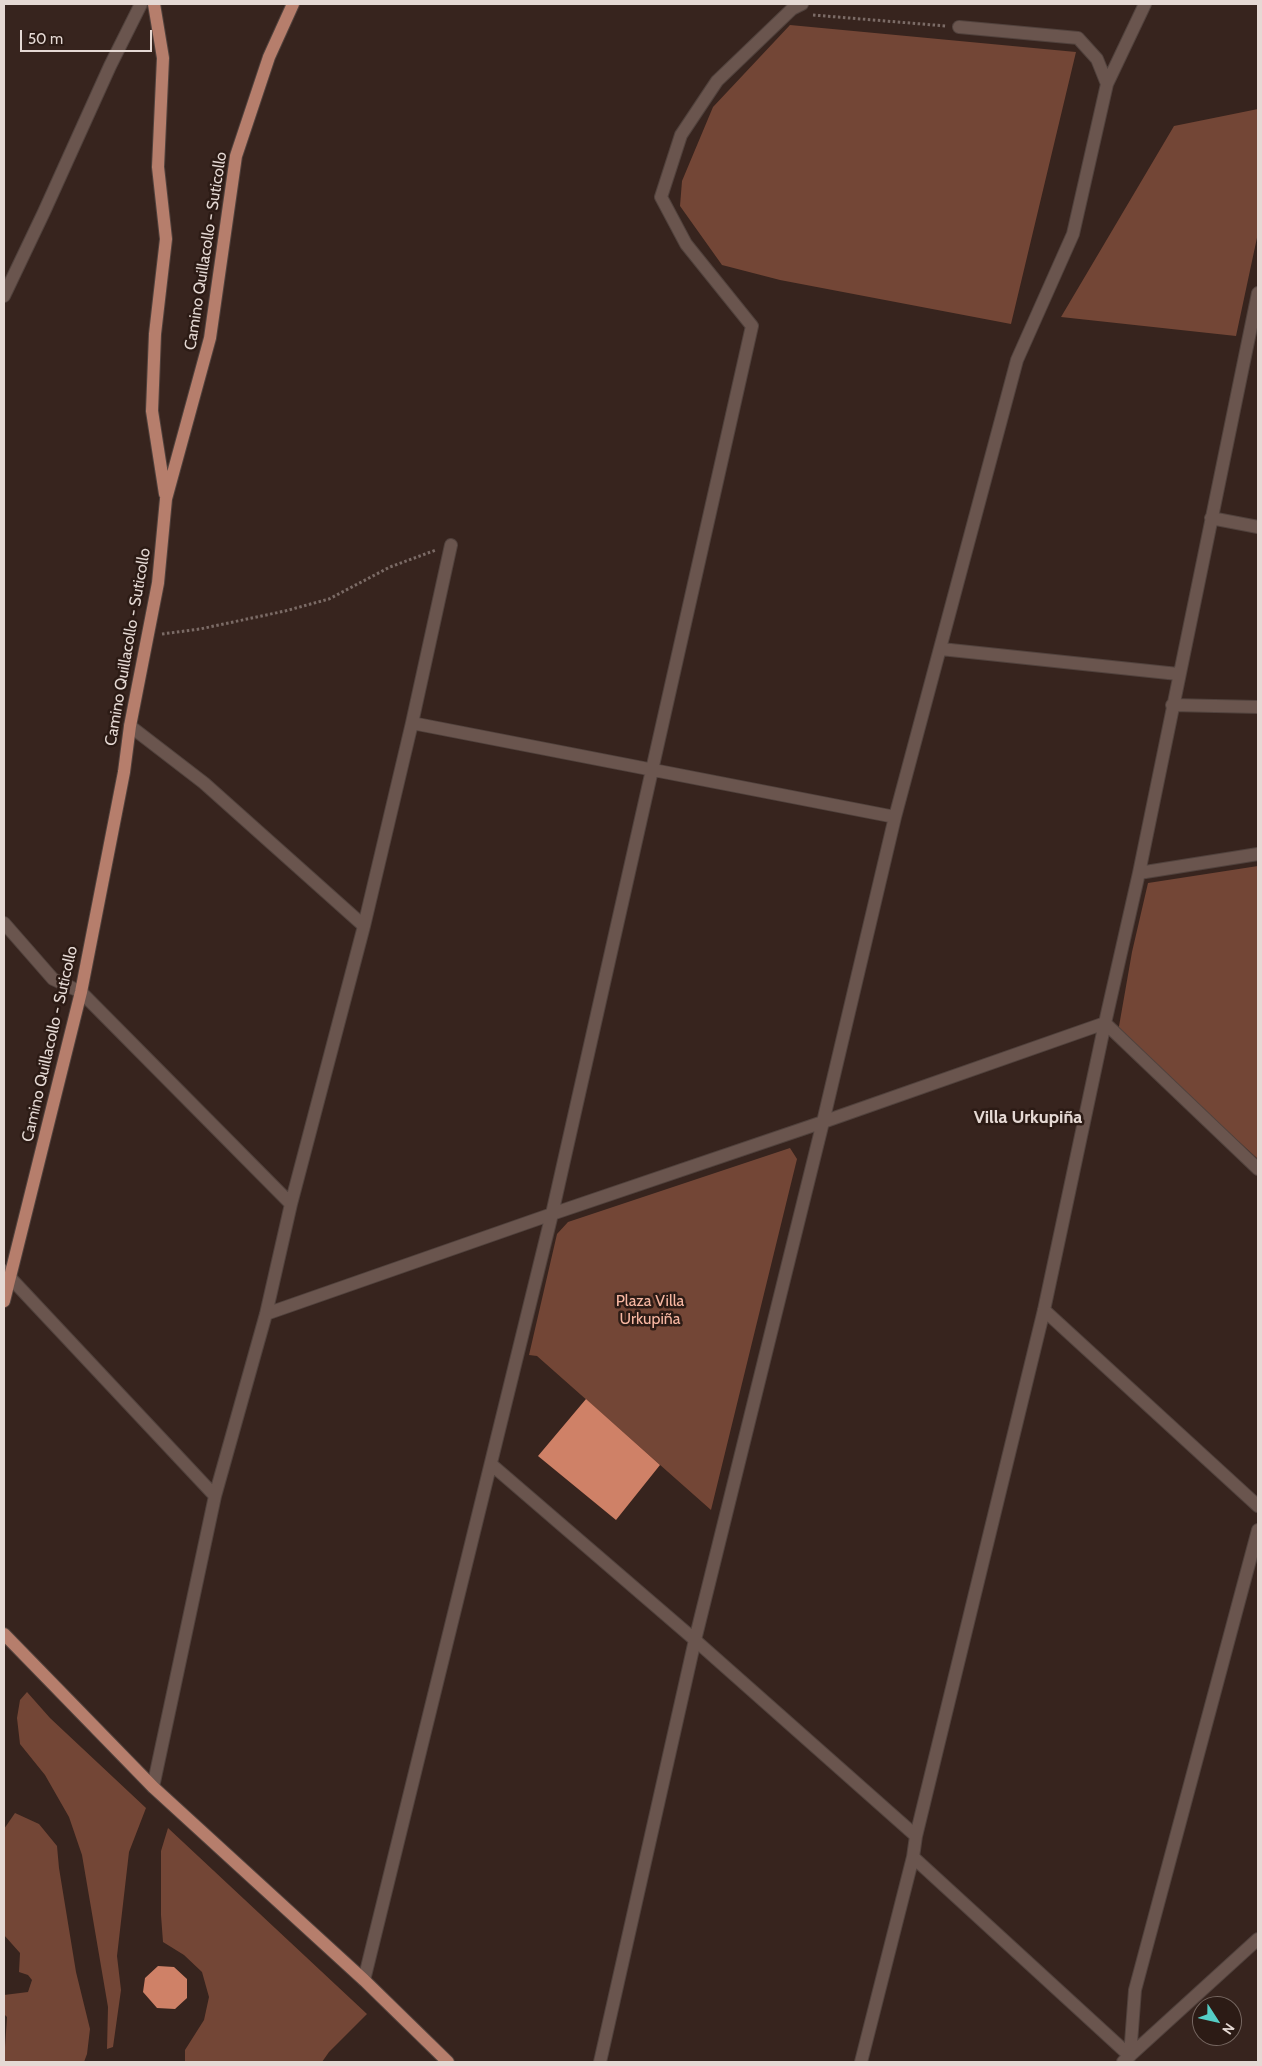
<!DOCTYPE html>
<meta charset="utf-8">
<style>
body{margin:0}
#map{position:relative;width:1262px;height:2066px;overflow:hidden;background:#37241e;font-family:Cabin,sans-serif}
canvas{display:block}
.frame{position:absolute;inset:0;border:5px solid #e5d9d4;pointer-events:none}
.north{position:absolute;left:1192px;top:1996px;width:50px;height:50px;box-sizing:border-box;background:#2c1b15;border:1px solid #766761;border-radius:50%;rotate:125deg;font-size:14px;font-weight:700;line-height:20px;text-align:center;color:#e5d9d4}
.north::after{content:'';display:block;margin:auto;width:18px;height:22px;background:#55cec6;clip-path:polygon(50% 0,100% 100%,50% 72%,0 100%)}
.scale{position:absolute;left:20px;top:30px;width:132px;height:22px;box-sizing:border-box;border:2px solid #e5d9d4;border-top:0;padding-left:6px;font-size:15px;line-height:18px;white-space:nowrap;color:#e5d9d4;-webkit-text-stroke:4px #2c1b15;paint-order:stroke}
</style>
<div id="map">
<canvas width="1262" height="2066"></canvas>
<div class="frame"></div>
<div class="north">N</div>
<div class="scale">50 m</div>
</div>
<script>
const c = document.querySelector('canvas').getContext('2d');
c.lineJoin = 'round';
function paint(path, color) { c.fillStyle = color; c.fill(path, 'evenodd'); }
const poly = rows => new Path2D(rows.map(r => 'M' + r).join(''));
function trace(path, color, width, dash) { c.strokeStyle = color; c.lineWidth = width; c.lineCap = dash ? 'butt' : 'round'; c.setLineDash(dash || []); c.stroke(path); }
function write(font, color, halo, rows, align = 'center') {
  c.font = font + ' Cabin,sans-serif'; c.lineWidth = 5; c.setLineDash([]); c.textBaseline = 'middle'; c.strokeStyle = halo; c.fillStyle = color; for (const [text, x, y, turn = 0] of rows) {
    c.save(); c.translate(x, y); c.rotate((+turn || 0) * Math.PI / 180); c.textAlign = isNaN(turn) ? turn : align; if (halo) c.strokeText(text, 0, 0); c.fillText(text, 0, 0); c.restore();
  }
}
const green = poly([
 [790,25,1076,52,1011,324,780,280,722,265,680,206,682,181,713,107],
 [1258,109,1258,233,1236,336,1061,317,1174,126],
 [1258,866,1258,1159,1118,1032,1132,952,1148,883],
 [790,1148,797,1159,711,1510,537,1356,529,1355,557,1234,568,1222],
 [27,1692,50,1718,146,1808,129,1852,117,1956,121,1990,113,2047,107,2049,108,2007,82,1855,69,1817,45,1775,20,1744,17,1718,20,1700],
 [15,1813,39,1824,57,1846,59,1868,76,1972,90,2029,87,2054,84,2062,4,2062,7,2017,4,2014,4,1995,28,1992,32,1980,28,1975,19,1972,20,1953,4,1935,4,1829],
 [168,1828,367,2014,329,2052,322,2062,185,2062,185,2050,204,2020,209,1997,202,1972,184,1955,163,1942,161,1915,161,1851]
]);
const building = poly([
 [586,1399,660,1465,616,1520,538,1456],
 [158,1966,174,1967,187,1979,187,1998,175,2009,157,2008,143,1992,145,1978]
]);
const path = poly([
 [813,15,946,26],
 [162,634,200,629,285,611,329,599,390,567,436,550]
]);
const minor = poly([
 [959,27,1078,38,1097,59,1107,84],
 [4,296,44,212,110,66,141,4],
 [1211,518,1258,527],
 [941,649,1178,674],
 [1172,705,1258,707],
 [412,723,895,817],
 [130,726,204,783,364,926],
 [1139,873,1258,854],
 [4,923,53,979,81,992,291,1204],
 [1105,1023,1258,1169],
 [4,1271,215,1496],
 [1044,1310,1258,1506],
 [266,1314,552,1214,823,1122,1105,1023],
 [492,1465,695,1640,916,1836],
 [153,1787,215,1496,266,1314,291,1204,364,926,412,723,451,545],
 [913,1857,1130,2056],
 [364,1980,552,1214,752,326,686,244,661,197,681,135,717,81,792,9,802,4],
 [1130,2056,1135,1990,1258,1530],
 [600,2062,695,1640,823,1122,895,817,1017,360,1073,234,1107,84,1145,4],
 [861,2062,913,1857,916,1836,1044,1310,1105,1023,1139,873,1258,293],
 [1123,2062,1258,1939]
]);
const major = poly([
 [154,4,163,58,158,167,166,239,155,334,152,411,165,494],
 [4,1301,81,992,124,772,130,726,158,583,166,499,210,338,236,156,269,57,293,4],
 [4,1634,153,1787,364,1980,448,2062]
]);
const streetNames = [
 ["Camino Quillacollo - Suticollo",206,251,-81],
 ["Camino Quillacollo - Suticollo",128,647,-80],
 ["Camino Quillacollo - Suticollo",50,1044,-77]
];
const parkNames = [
 ["Plaza Villa",650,1301],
 ["Urkupiña",650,1319]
];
const neighbourhoodNames = [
 ["Villa Urkupiña",1028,1118]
];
paint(green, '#734636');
paint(building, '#cf8167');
trace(minor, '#51423d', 14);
trace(major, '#51423d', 14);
trace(path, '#7b6b66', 3, [2.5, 2.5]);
trace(minor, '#6a554e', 12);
trace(major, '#b67e6c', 12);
write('16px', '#e5d9d4', '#2c1b15', streetNames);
write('16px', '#f7b7a2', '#2c1b15', parkNames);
write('bold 18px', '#e5d9d4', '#2c1b15', neighbourhoodNames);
</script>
